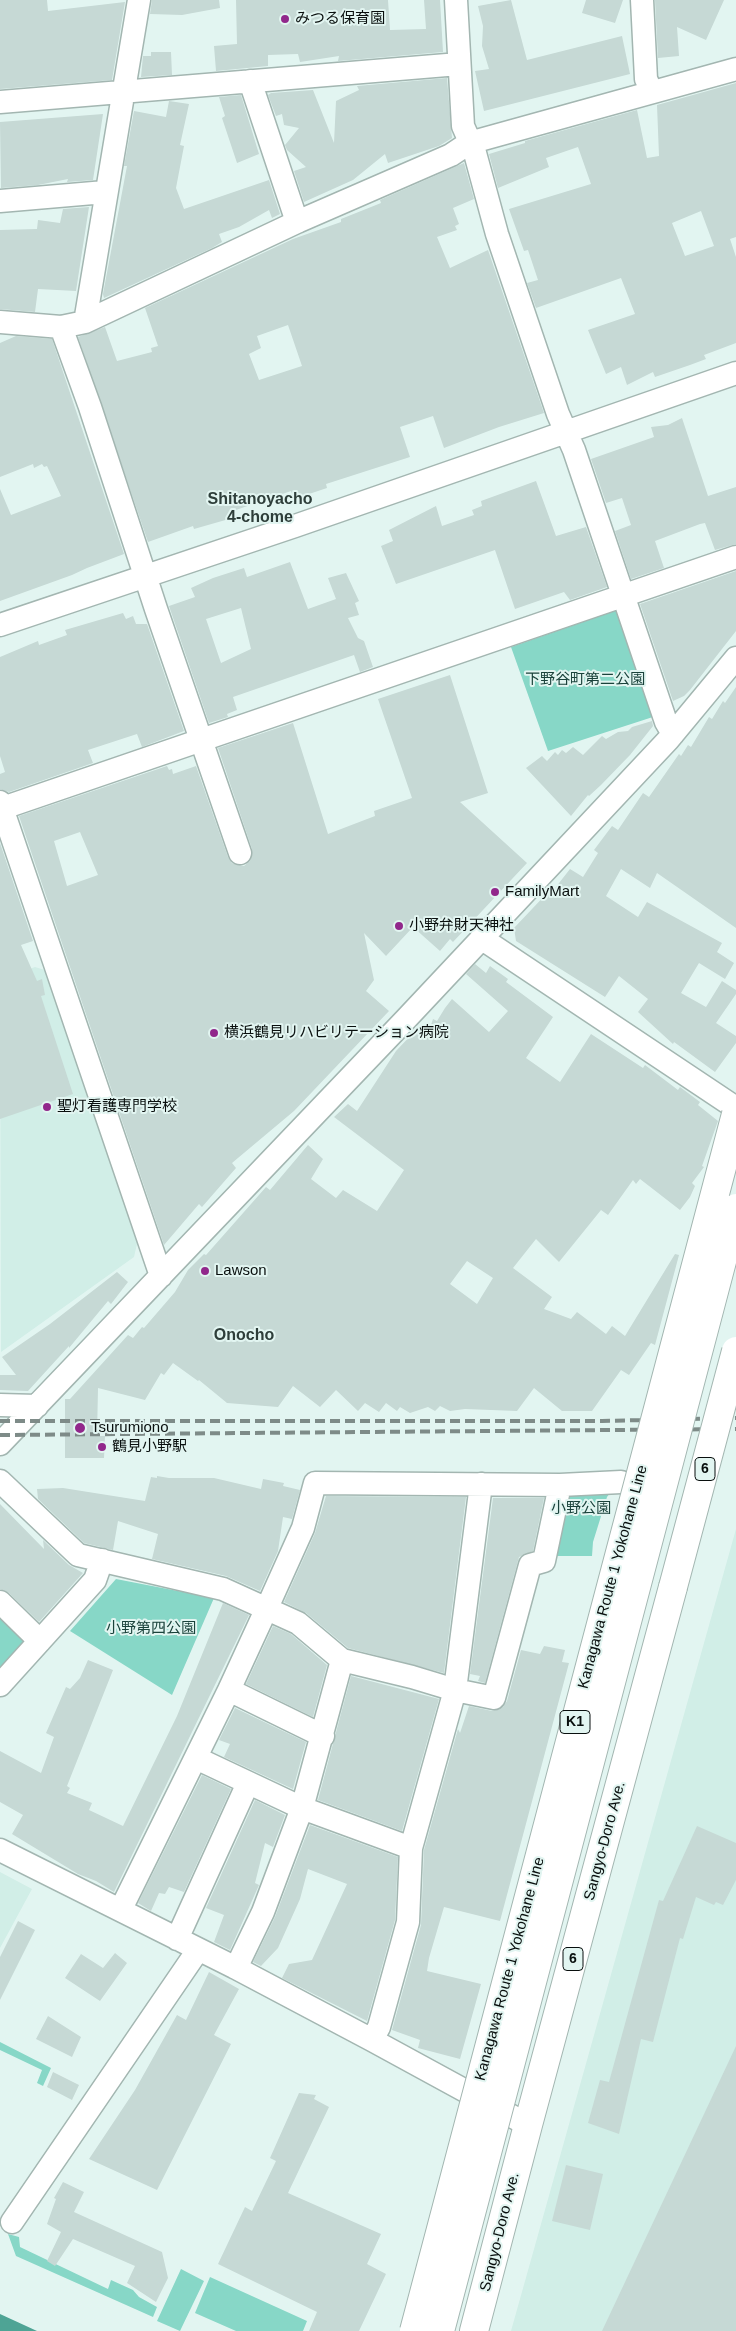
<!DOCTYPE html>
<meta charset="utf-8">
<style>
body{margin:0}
canvas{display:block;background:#e2f5f1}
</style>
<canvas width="736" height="2331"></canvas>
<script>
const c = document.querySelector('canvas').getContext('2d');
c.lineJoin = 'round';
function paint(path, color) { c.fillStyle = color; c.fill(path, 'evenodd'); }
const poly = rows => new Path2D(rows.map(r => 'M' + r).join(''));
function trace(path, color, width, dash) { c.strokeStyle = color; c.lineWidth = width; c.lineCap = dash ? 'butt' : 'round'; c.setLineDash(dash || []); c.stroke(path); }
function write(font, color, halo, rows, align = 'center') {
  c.font = font + ' Helvetica,"Noto Sans JP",sans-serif'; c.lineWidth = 4; c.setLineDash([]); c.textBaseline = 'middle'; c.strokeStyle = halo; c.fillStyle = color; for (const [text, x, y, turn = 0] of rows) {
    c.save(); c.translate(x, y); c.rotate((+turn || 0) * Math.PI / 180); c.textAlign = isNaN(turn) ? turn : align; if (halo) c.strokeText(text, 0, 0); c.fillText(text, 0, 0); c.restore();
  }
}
const built = poly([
 [35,967,48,971,139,1235,134,1257,1,1352,0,979],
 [736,1529,736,2331,511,2331],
 [0,1872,32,1889,0,1948]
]);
const green = poly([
 [623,608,659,715,548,751,511,647],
 [615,1486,607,1497,593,1542,592,1556,550,1556,564,1488],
 [116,1579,214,1598,172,1695,70,1631],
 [0,1614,26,1639,0,1669],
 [0,2042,51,2068,43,2086,37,2083,42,2070,0,2050],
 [8,2234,19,2237,20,2247,108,2289,111,2280,133,2290,139,2297,157,2307,153,2317,16,2256],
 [181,2269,204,2281,180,2331,157,2321],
 [210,2277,307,2321,303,2331,236,2331,195,2313]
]);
const water = poly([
 [0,2314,37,2331,0,2331]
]);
const building = poly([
 [0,0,47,0,48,11,125,2,112,80,0,89],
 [152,0,219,0,220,8,182,15,150,14],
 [236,0,388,0,390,30,426,29,424,0,440,0,443,52,338,61,339,56,300,62,298,54,268,55,268,66,216,71,214,46,237,44],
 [511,0,527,60,622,36,630,74,484,111,475,71,489,69,482,46,483,26,478,6],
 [586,0,623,0,615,23,582,13],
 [655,0,724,0,706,40,677,27,679,56,658,58],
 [151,52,171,52,172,75,141,77,143,56,151,56],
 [447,78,452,138,439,146,388,163,385,154,353,180,304,202,294,171,306,167,287,150,285,145,299,128,284,125,282,114,276,116,268,95,271,93,313,90,334,143,336,101,359,90,357,86],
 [736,83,736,237,730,239,736,257,736,343,704,355,706,359,690,365,655,377,653,372,627,385,621,367,606,374,588,330,635,314,621,278,536,308,527,283,538,280,528,250,524,251,509,209,591,184,578,147,546,158,549,167,498,188,489,154,525,143,525,141,637,110,647,158,659,156,657,105],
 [701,211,714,246,685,256,672,223],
 [241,95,259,154,237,163,222,118,225,116,219,97],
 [169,101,189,104,180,145,184,146,176,188,184,209,269,180,280,214,272,218,269,210,239,227,219,234,222,242,212,248,104,298,103,294,127,166,124,166,134,111,166,117],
 [103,114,93,180,67,182,68,179,38,185,1,188,0,122],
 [464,163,474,199,453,208,459,224,455,226,457,230,437,237,450,268,488,250,544,413,499,427,444,448,433,416,400,427,410,457,326,484,327,488,294,499,291,491,233,511,236,517,194,529,193,526,148,542,78,337,105,327,117,361,152,352,151,348,158,346,145,308,293,239,341,222,341,219,381,203,380,200],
 [288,325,302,366,259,380,249,354,261,348,257,336],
 [89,207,76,291,38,289,35,312,0,309,0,230,37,229,38,220,60,223,63,209],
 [16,336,52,339,124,554,87,568,72,575,0,601,0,489,11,515,61,496,47,466,44,467,42,464,34,468,33,464,0,477,0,343],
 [682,418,708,496,736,487,736,544,715,550,705,523,700,524,655,541,664,568,631,579,615,531,631,525,622,498,606,503,591,459,654,437,651,427,668,425],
 [536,481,556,536,586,527,607,587,570,600,564,592,515,609,495,550,396,584,381,546,393,541,389,530,436,506,442,526,474,515,472,510,482,506,481,501],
 [290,562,308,609,336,599,328,578,346,573,359,601,355,603,359,615,348,618,358,638,364,641,373,667,360,672,354,655,233,697,237,710,227,714,228,717,209,723,169,606,195,597,191,588,213,578,244,568,247,577],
 [241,608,251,649,221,663,206,619],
 [736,571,736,631,690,690,684,696,673,701,640,604],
 [123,613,126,619,133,616,136,624,147,624,184,731,142,747,137,734,88,750,93,763,9,792,0,789,0,774,5,772,0,756,0,657,38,641,39,645,67,635,65,630],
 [450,675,488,793,460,802,527,863,453,942,450,939,440,951,413,927,386,956,364,933,374,980,366,991,389,1011,294,1111,232,1163,236,1168,202,1207,199,1204,164,1245,19,816,167,766,169,770,172,769,173,774,196,766,228,857,232,863,244,866,250,861,252,849,218,748,293,723,328,834,375,816,374,811,412,798,378,699],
 [80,832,98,875,67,886,54,841],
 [736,687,736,928,657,873,650,888,621,869,606,896,638,917,647,902,722,943,717,952,734,963,725,979,699,963,681,993,706,1007,722,981,736,990,736,994,716,1023,736,1036,736,1043,715,1072,674,1042,673,1044,638,1012,648,999,619,976,605,997,516,941,514,928,550,890,552,892,570,869,583,877,598,853,594,850,612,826,618,830,643,793,649,797,679,754,681,756,688,745,691,747,709,717,712,719,723,701,725,703],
 [652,721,653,726,630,755,601,785,589,796,588,795,571,816,526,768,542,756,547,761,555,752,558,755,562,750,566,753,573,747,583,755,602,736,606,739,618,732,628,731,632,727],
 [0,843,33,941,21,945,37,981,42,979,45,995,41,996,73,1094,0,1119],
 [475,964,486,973,490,966,508,979,506,982,553,1017,526,1058,560,1082,591,1034,643,1068,645,1065,678,1090,680,1087,700,1102,698,1105,718,1121,702,1166,704,1167,692,1183,695,1186,690,1197,680,1210,640,1179,636,1184,633,1180,608,1215,601,1210,559,1262,536,1239,513,1268,552,1297,544,1309,571,1319,577,1312,606,1334,612,1326,625,1336,675,1254,679,1255,655,1345,651,1343,629,1375,621,1370,592,1411,562,1411,534,1388,517,1411,465,1409,450,1411,440,1406,435,1411,428,1407,410,1413,400,1407,397,1411,386,1403,379,1412,365,1403,358,1411,336,1390,320,1407,293,1386,278,1407,227,1403,199,1380,198,1381,173,1363,164,1375,161,1373,145,1400,98,1388,97,1436,105,1436,104,1458,65,1458,65,1399,70,1399,128,1335,133,1338,142,1327,144,1328,175,1292,188,1270,204,1254,206,1255,266,1187,270,1190,308,1145,323,1159,311,1179,336,1198,343,1190,377,1211,404,1170,334,1117,348,1104,357,1111,396,1051,414,1032,426,1040,433,1019,437,1021,445,1008,452,999,489,1032,508,1011,466,974],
 [467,1261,493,1278,477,1304,450,1284],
 [117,1272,128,1282,111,1304,108,1301,69,1348,69,1346,28,1391,0,1390,0,1375,16,1375,2,1357,50,1324],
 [157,1476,169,1478,214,1478,261,1489,263,1479,284,1483,283,1486,300,1490,292,1519,283,1517,278,1551,260,1591,226,1576,152,1559,158,1534,118,1521,113,1550,84,1543,38,1499,37,1489,63,1488,145,1501,151,1477,157,1478],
 [326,1496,466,1497,444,1673,348,1648,306,1613,284,1602,315,1533],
 [493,1498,544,1498,533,1551,519,1557,485,1683,478,1681,480,1676,470,1674],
 [0,1504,44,1549,43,1540,69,1565,83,1573,39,1622,9,1593,0,1589],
 [223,1603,249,1615,114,1892,96,1881,78,1874,12,1834,23,1815,0,1802,0,1751,41,1773,54,1737,46,1733,66,1687,70,1689,80,1678,88,1660,113,1670,67,1786,70,1788,67,1793,92,1803,89,1810,123,1826,177,1716],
 [273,1626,291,1634,327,1665,313,1717,246,1684],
 [544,1646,565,1650,562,1662,569,1663,500,1921,444,1907,429,1958,427,1971,481,1984,460,2059,418,2048,420,2040,392,2030,421,1925,424,1850,458,1729,460,1733,469,1706,492,1711,503,1707,507,1701,521,1650,540,1654],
 [351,1676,439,1699,402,1831,318,1800],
 [235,1708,306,1742,293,1789,224,1757,230,1744,219,1740],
 [202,1775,231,1789,184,1892,169,1887,165,1894,159,1893,151,1911,138,1903],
 [255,1800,285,1815,273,1847,265,1843,255,1883,259,1885,230,1950,214,1942,224,1915,206,1908],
 [310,1825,398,1857,395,1920,367,2021,282,1978,289,1964,312,1960,347,1884,308,1869,300,1899,278,1948,261,1966,253,1962,275,1917],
 [697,1826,736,1843,736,1880,723,1905,716,1902,714,1905,696,1897,683,1939,680,1938,653,2042,641,2039,619,2134,588,2123,600,2080,609,2082,659,1900,663,1901],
 [18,1921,35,1930,0,2000,0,1957],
 [115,1953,127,1963,100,2001,65,1978,81,1954,103,1968],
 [209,1972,239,1989,214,2035,231,2044,157,2190,89,2159,135,2090,177,2015,186,2020],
 [48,2016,81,2037,72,2057,36,2039],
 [736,2046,736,2331,602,2331],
 [53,2072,79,2085,72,2100,47,2087],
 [299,2093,316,2095,314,2099,329,2107,288,2193,381,2234,367,2264,386,2274,359,2331,309,2331,317,2312,218,2264,245,2207,252,2211,276,2161,270,2158],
 [566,2165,603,2174,590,2230,552,2221],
 [63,2182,84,2192,74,2212,162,2252,168,2278,156,2302,127,2283,135,2266,73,2239,55,2266,47,2261,61,2232,47,2224,56,2199,54,2198]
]);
const minor = poly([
 [456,0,463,126,475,153,497,234,558,414,574,450,666,722,673,734],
 [642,0,646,79,652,92],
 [250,81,297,222],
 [0,102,459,64],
 [0,201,105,192],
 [0,322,61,327,85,322,297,222,451,155,469,143,736,69],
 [85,322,139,0],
 [61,327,90,407,156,609,240,853],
 [0,625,295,526,736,373],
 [0,802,161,1276],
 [0,809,736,557],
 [481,938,736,1108],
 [0,1405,37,1406],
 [0,1444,406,1019,668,740,736,658],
 [0,1481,78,1555,223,1589,298,1623,342,1660,412,1677,455,1690,494,1698,530,1565,544,1561,560,1485],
 [0,1602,40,1641],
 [0,1685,95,1580,102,1560],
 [229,1690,323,1736],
 [196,1758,302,1808,411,1848,408,1922,379,2027,372,2040],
 [411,1848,455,1690,481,1484],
 [0,1850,236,1968,372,2040,528,2125],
 [121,1909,229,1690,271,1599,303,1528,315,1483,560,1485,621,1482],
 [177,1939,248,1783],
 [236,1968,263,1912,302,1808,342,1660],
 [12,2222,198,1950]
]);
const major = poly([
 [474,2331,528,2125,673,1587]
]);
const rail = poly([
 [0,1421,602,1421,736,1418],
 [0,1435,736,1429]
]);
const majorBridge = poly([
 [673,1587,736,1351]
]);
const highwayBridge = poly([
 [414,2331,736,1114],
 [440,2331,736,1208]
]);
const markers = [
 [285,19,5,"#91278b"],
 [495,892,5,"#91278b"],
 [399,926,5,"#91278b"],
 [214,1033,5,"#91278b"],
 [47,1107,5,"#91278b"],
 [205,1271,5,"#91278b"],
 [80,1428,6,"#91278b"],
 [102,1447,5,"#91278b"]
];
const shields = [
 [705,1469,20],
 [575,1722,30],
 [573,1959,20]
];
const shieldNames = [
 ["6",705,1469],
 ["K1",575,1722],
 ["6",573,1959]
];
const poiNames = [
 ["みつる保育園",295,19],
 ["FamilyMart",505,892],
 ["小野弁財天神社",409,926],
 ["横浜鶴見リハビリテーション病院",224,1033],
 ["聖灯看護専門学校",57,1107],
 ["Lawson",215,1271],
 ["Tsurumiono",91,1428],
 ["鶴見小野駅",112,1447]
];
const parkNames = [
 ["下野谷町第二公園",585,680],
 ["小野公園",581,1509],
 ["小野第四公園",151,1629]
];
const streetNames = [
 ["Kanagawa Route 1 Yokohane Line",613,1577,-75],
 ["Sangyo-Doro Ave.",605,1841,-75],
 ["Kanagawa Route 1 Yokohane Line",510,1969,-75],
 ["Sangyo-Doro Ave.",500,2232,-76]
];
const neighbourhoodNames = [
 ["Shitanoyacho",260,500],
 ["4-chome",260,518],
 ["Onocho",244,1336]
];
paint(built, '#d1eee7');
paint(green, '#87d7c7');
paint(water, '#4ea495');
paint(building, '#c6d9d5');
trace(minor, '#a3b6b1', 25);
trace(major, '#a3b6b1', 30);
trace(minor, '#fff', 22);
trace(major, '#fff', 28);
trace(rail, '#7e8b88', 4, [10, 5]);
trace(majorBridge, '#a3b6b1', 30, []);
trace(highwayBridge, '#a3b6b1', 30, []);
trace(majorBridge, '#fff', 28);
trace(highwayBridge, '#fff', 28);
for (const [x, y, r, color] of markers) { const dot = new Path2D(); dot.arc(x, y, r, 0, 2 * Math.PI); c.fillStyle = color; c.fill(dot); trace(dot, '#e2f5f1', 2); }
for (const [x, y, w] of shields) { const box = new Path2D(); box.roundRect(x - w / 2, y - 11.5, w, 23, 4); c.fillStyle = '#e2f5f1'; c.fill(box); trace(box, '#090f0e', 1); }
write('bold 14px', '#090f0e', null, shieldNames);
write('15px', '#090f0e', '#e2f5f1', poiNames, 'left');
write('15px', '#1a423b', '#e2f5f1', parkNames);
write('15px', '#090f0e', '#e2f5f1', streetNames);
write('bold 16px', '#2e3e3a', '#e2f5f1', neighbourhoodNames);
</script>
